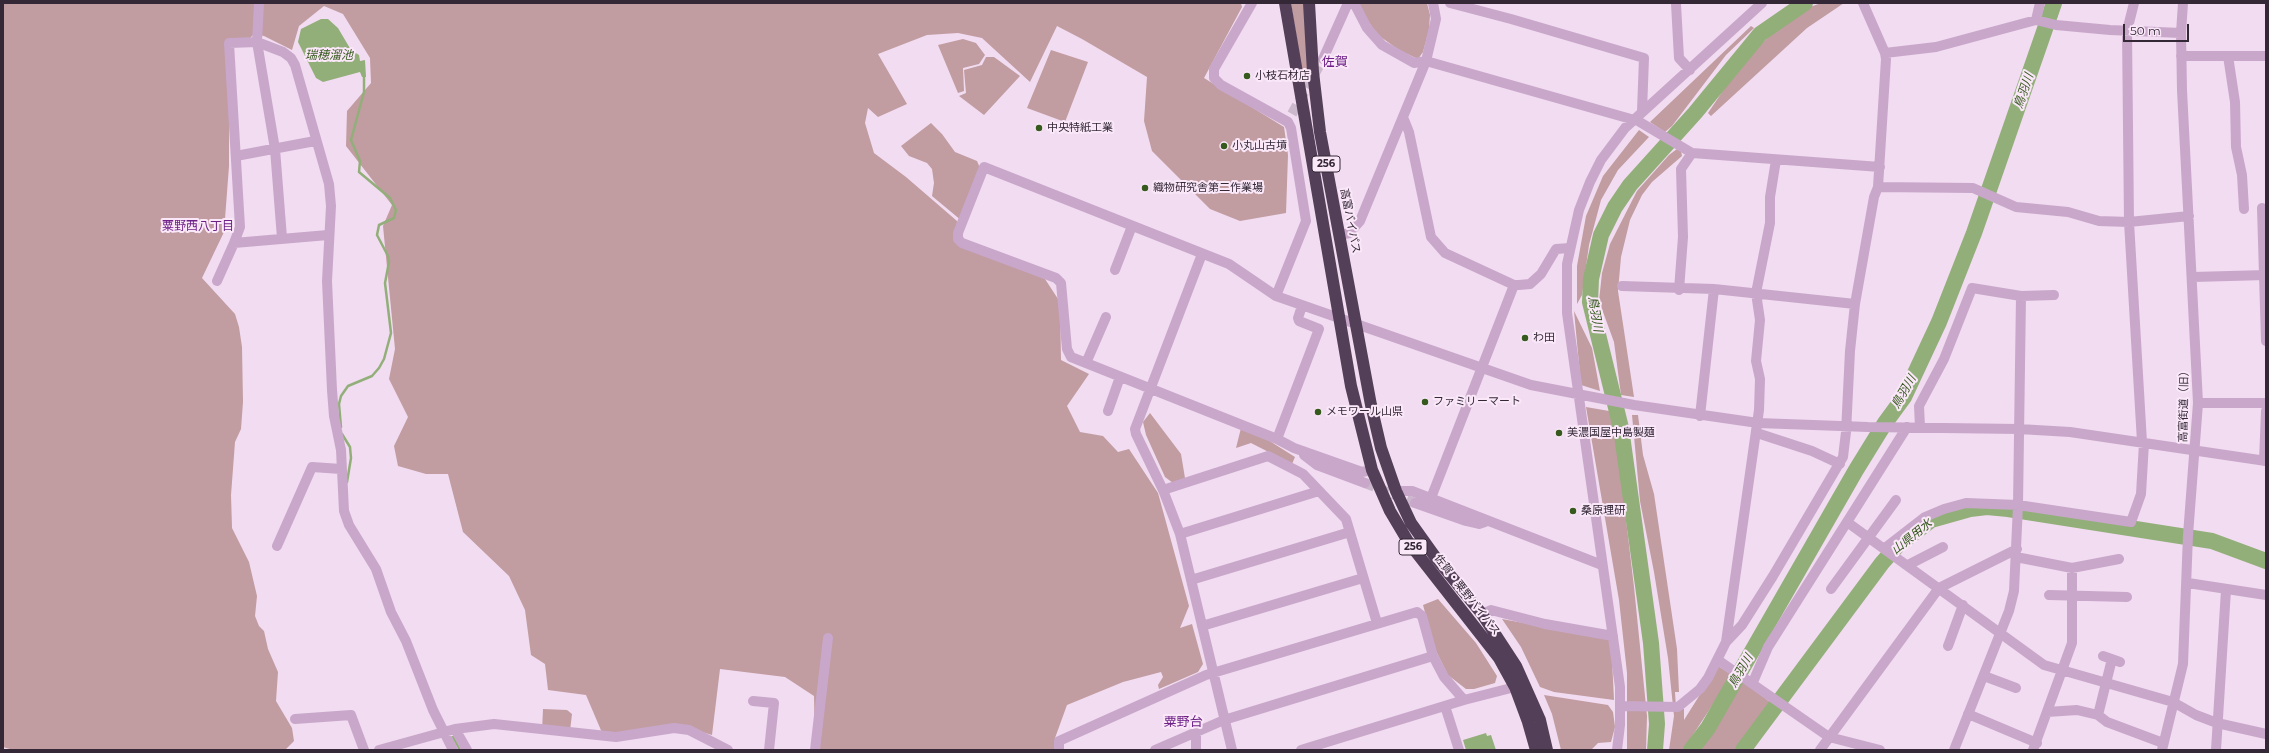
<!DOCTYPE html>
<meta charset="utf-8">
<style>
body{margin:0}
#map{position:relative;width:2269px;height:753px;overflow:hidden;background:#f2dcf1;font-family:Montserrat,sans-serif}
canvas{display:block}
.frame{position:absolute;inset:0;border:4px solid #342837;pointer-events:none}
.scale{position:absolute;left:2123px;top:24px;width:66px;height:18px;box-sizing:border-box;border:2px solid #342837;border-top:0;padding-left:5px;font-size:12px;line-height:14px;white-space:nowrap;color:#342837;-webkit-text-stroke:3px #fae8f9;paint-order:stroke}
</style>
<div id="map">
<canvas width="2269" height="753"></canvas>
<div class="frame"></div>
<div class="scale">50 m</div>
</div>
<script>
const c = document.querySelector('canvas').getContext('2d');
c.lineJoin = 'round';
function paint(path, color) { c.fillStyle = color; c.fill(path, 'evenodd'); }
const poly = rows => new Path2D(rows.map(r => 'M' + r).join(''));
function trace(path, color, width, dash) { c.strokeStyle = color; c.lineWidth = width; c.lineCap = dash ? 'butt' : 'round'; c.setLineDash(dash || []); c.stroke(path); }
function write(font, color, halo, rows, align = 'center') {
  c.font = font + ' Montserrat,"Noto Sans JP",sans-serif'; c.lineWidth = 4; c.setLineDash([]); c.textBaseline = 'middle'; c.strokeStyle = halo; c.fillStyle = color; for (const [text, x, y, turn = 0] of rows) {
    c.save(); c.translate(x, y); c.rotate((+turn || 0) * Math.PI / 180); c.textAlign = isNaN(turn) ? turn : align; if (halo) c.strokeText(text, 0, 0); c.fillText(text, 0, 0); c.restore();
  }
}
const green = poly([
 [3,3,1241,3,1242,7,1204,78,1284,127,1288,155,1286,213,1240,221,1210,209,1152,151,1144,121,1147,77,1082,39,1057,26,1030,82,982,38,958,33,927,35,878,54,907,104,878,117,868,108,865,123,874,153,906,177,957,221,956,239,1045,279,1060,302,1061,360,1089,374,1067,406,1080,432,1103,436,1118,452,1129,449,1158,493,1189,606,1180,628,1192,624,1203,664,1198,672,1159,689,1158,685,1163,677,1161,672,1123,682,1067,705,1055,738,1055,750,815,750,814,696,785,677,720,669,712,735,683,726,603,735,586,695,548,690,545,664,531,655,525,610,509,576,463,532,448,474,426,474,398,466,394,446,408,417,389,379,395,349,383,226,392,205,346,146,347,111,371,83,370,58,343,14,324,6,299,26,292,50,264,36,254,34,250,38,226,40,229,100,229,166,224,232,202,278,235,314,239,327,242,347,243,402,241,429,235,442,231,495,232,528,249,562,257,596,255,616,259,626,264,631,268,649,278,672,276,701,292,728,294,741,285,750,13,750,3,747],
 [1291,3,1304,3,1309,85,1304,85],
 [1357,3,1427,3,1430,15,1429,30,1423,52,1418,59,1399,50,1378,35,1358,7],
 [1821,3,1844,3,1807,28,1711,116,1708,113,1735,73,1758,47,1779,27,1810,7],
 [2046,3,2062,3,2057,18,2042,16],
 [1751,26,1754,28,1726,55,1672,126,1665,132,1650,122],
 [963,39,976,43,985,55,979,64,963,68,964,91,958,93,938,45],
 [1051,50,1088,62,1065,122,1027,108],
 [986,57,994,57,1020,76,984,115,959,96,966,93,964,70,982,65],
 [931,123,942,134,955,152,977,161,980,168,962,221,932,196,934,183,932,169,927,163,909,156,901,146],
 [1639,130,1649,137,1618,170,1601,200,1589,245,1582,295,1577,304,1577,266,1586,216,1603,176],
 [1677,149,1681,151,1682,156,1652,182,1642,195,1630,220,1621,257,1618,291,1634,397,1621,395,1614,342,1599,301,1602,273,1610,244,1637,191,1669,155],
 [1574,311,1592,348,1600,391,1581,385],
 [1586,407,1609,411,1615,427,1634,587,1647,716,1646,750,1627,750,1627,673,1619,600],
 [1150,413,1181,454,1185,478,1173,483,1165,477,1146,435,1143,422],
 [1632,415,1638,415,1643,455,1654,494,1677,649,1679,692,1675,692,1676,709,1684,709,1684,720,1718,666,1732,675,1683,750,1669,750,1674,716,1668,658,1654,572,1640,501],
 [1241,428,1268,440,1295,457,1292,464,1251,443,1236,448],
 [1438,599,1476,643,1497,676,1495,683,1474,689,1466,689,1448,675,1435,649,1423,605],
 [1502,619,1611,639,1614,700,1554,692,1540,687,1521,647],
 [1739,679,1770,702,1736,750,1691,750],
 [1544,695,1608,705,1613,712,1615,727,1611,742,1598,743,1591,750,1561,750,1552,714],
 [543,709,567,710,572,714,570,731,542,731]
]);
const water = poly([
 [321,19,328,19,338,28,351,50,359,55,360,61,365,60,366,77,362,77,360,72,323,82,316,78,298,42,301,29],
 [1486,733,1487,736,1491,735,1496,750,1466,750,1463,740]
]);
const stream = poly([
 [341,427,339,404,341,396,348,386,372,376,379,368,384,359,391,333,385,283,389,262,388,256,377,235,379,225,394,218,396,210,390,198,359,172,360,161,351,140,364,92,364,75],
 [342,434,350,447,351,458,347,482],
 [453,737,460,750]
]);
const river = poly([
 [1655,750,1657,724,1651,643,1621,428,1590,302,1591,279,1601,235,1615,207,1630,185,1695,113,1760,34,1805,3],
 [1691,750,1708,728,1856,470,1885,423,1904,397,1939,322,1974,233,2054,3],
 [1743,750,1882,563,1898,545,1931,520,1970,509,1987,507,2008,509,2212,541,2266,561]
]);
const minorTunnel = poly([
 [1292,114,1323,59],
 [1365,483,1415,503]
]);
const minor = poly([
 [259,3,257,42,275,149,282,238],
 [1252,3,1214,69,1214,78,1221,85,1288,122,1291,128,1306,221,1276,296],
 [1354,3,1367,28,1382,45,1414,63,1426,61,1638,121,1692,153,1880,167],
 [1450,3,1511,19,1644,58,1642,111],
 [2134,3,2127,31,2129,222,2142,442],
 [1676,4,1679,58,1690,70],
 [2036,20,2040,3],
 [1885,53,1936,47,2036,20,2056,25,2110,30,2181,33],
 [2181,56,2266,56],
 [2228,56,2235,102,2236,147,2242,175,2244,209],
 [1323,59,1348,3],
 [1403,117,1409,132,1431,237,1445,253,1514,285,1519,285,1530,284,1541,274,1556,249,1570,248],
 [236,156,315,141],
 [1878,187,1973,188,2016,207,2068,212,2099,221,2129,222,2189,216],
 [2262,208,2266,341],
 [328,235,234,243,240,227,229,43,257,42,283,52,291,58,295,65,329,184,331,206,327,281,332,390,334,416,341,450,344,511,349,525,376,569,391,612,406,641,433,710,453,750],
 [1340,235,1349,233,1360,221,1426,61,1436,19,1433,3],
 [1202,254,1135,429,1136,434,1163,490,1180,534,1232,750],
 [1115,270,1132,226],
 [2193,277,2266,275],
 [217,281,234,243],
 [1622,286,1714,289,1855,304],
 [1679,290,1683,237,1681,169,1692,153],
 [1086,363,1106,317],
 [2198,403,2266,403],
 [1108,411,1120,377],
 [1700,416,1714,289],
 [1920,427,1919,406,1944,359,1972,288,2021,296,2054,295],
 [1757,433,1812,451,1840,464],
 [1277,439,1319,329,1299,321,1298,318,1302,306],
 [1304,455,1317,465,1365,483],
 [2264,461,2266,411],
 [1372,470,1362,472,1294,448,1277,439,1071,357,1067,349,1061,283,1056,278,962,243,958,239,958,233,984,167,1229,264,1276,296,1531,385,1634,405,1758,423,1868,427,2019,429,2070,432,2266,461],
 [1163,490,1268,456,1303,474,1346,519,1377,623],
 [1396,491,1412,491,1602,565],
 [1431,498,1514,285],
 [1415,503,1466,521,1479,524,1485,522],
 [1847,522,2044,665,2173,702,2196,715,2217,723,2266,734],
 [1180,534,1319,491],
 [277,546,312,467,341,469],
 [1885,548,1925,517,1944,509,1966,503,2018,505,2131,522,2141,494,2144,443],
 [2016,557,2072,568,2119,559],
 [1908,565,1943,547],
 [1191,580,1350,532],
 [2188,583,2266,595],
 [1831,589,1896,500],
 [2049,595,2127,597],
 [1482,614,1491,610,1545,624,1613,636],
 [1202,626,1363,578],
 [1726,642,1759,410,1760,379,1756,361,1760,320,1756,293,1770,223,1770,197,1776,160],
 [1948,646,1963,605],
 [2103,656,2120,662],
 [2112,659,2098,715,2107,722,2163,743],
 [1718,660,1829,737,1880,750],
 [1984,676,2016,688],
 [1753,682,1768,647,1907,427],
 [753,701,774,703,769,750],
 [1445,706,1459,750],
 [1620,706,1678,707,1700,689,1708,678,1726,642,1742,625,1773,576,1843,457,1846,432,1850,351,1855,304,1874,197,1878,187,1886,59,1885,53,1863,3],
 [2047,712,2077,710,2098,715],
 [1968,714,2037,743],
 [295,719,351,715,364,750],
 [455,729,467,750],
 [1196,732,1196,750],
 [379,750,455,729,494,724,616,737,674,728,689,730,728,750],
 [815,750,828,638],
 [1059,750,1059,741,1206,675,1417,612,1422,616,1433,656,1444,677,1464,700,1515,687],
 [1155,750,1224,720,1433,656],
 [1301,750,1464,700],
 [1617,750,1620,725,1620,687,1567,313,1567,264,1579,210,1590,182,1601,160,1625,128,1762,3],
 [1820,750,1939,588,2017,549],
 [1954,750,2009,611,2014,591,2018,505,2021,296],
 [2033,750,2072,643,2072,568],
 [2162,750,2183,664,2188,535,2198,403,2182,90,2181,33,2183,3],
 [2216,750,2226,590]
]);
const highway = poly([
 [1285,3,1351,386,1372,470,1390,511,1409,543,1499,658,1515,687,1528,722,1536,750],
 [1309,3,1313,72,1320,132,1371,405,1381,448,1396,491,1411,523,1436,558,1482,614,1516,666,1540,720,1547,750]
]);
const markers = [
 [1247,76,4,"#36591d"],
 [1039,128,4,"#36591d"],
 [1224,146,4,"#36591d"],
 [1145,188,4,"#36591d"],
 [1525,338,4,"#36591d"],
 [1425,402,4,"#36591d"],
 [1318,412,4,"#36591d"],
 [1559,433,4,"#36591d"],
 [1573,511,4,"#36591d"]
];
const shields = [
 [1326,164,28],
 [1413,547,28]
];
const shieldNames = [
 ["256",1326,164],
 ["256",1413,547]
];
const poiNames = [
 ["小枝石材店",1255,76],
 ["中央特紙工業",1047,128],
 ["小丸山古墳",1232,146],
 ["織物研究舎第二作業場",1153,188],
 ["わ田",1533,338],
 ["ファミリーマート",1433,402],
 ["メモワール山県",1326,412],
 ["美濃国屋中島製麺",1567,433],
 ["桑原理研",1581,511]
];
const streetNames = [
 ["高富バイパス",1350,221,79],
 ["高富街道（旧）",2184,404,-89],
 ["佐賀・粟野バイパス",1467,595,52]
];
const waterNames = [
 ["瑞穂溜池",329,55],
 ["鳥羽川",2024,91,-71],
 ["鳥羽川",1595,314,80],
 ["鳥羽川",1904,392,-60],
 ["山県用水",1912,537,-39],
 ["鳥羽川",1741,671,-60]
];
const neighbourhoodNames = [
 ["粟野西八丁目",198,226]
];
const quarterNames = [
 ["佐賀",1335,62],
 ["粟野台",1183,722]
];
paint(green, '#c19ca1');
paint(water, '#92af7a');
trace(stream, '#92af7a', 2.5);
trace(river, '#92af7a', 16);
trace(minorTunnel, '#ccb8cc', 10, [10, 5]);
trace(minor, '#c9a7ca', 10);
trace(highway, '#533f58', 12);
for (const [x, y, r, color] of markers) { const dot = new Path2D(); dot.arc(x, y, r, 0, 2 * Math.PI); c.fillStyle = color; c.fill(dot); trace(dot, '#fae8f9', 1.5); }
for (const [x, y, w] of shields) { const box = new Path2D(); box.roundRect(x - w / 2, y - 8, w, 16, 3); c.fillStyle = '#fae8f9'; c.fill(box); trace(box, '#342837', 1); }
write('bold 10px', '#342837', null, shieldNames);
write('11px', '#342837', '#fae8f9', poiNames, 'left');
write('11px', '#342837', '#fae8f9', streetNames);
write('italic 12px', '#36591d', '#fae8f9', waterNames);
write('12px', '#6d2086', '#fae8f9', neighbourhoodNames);
write('13px', '#6d2086', '#fae8f9', quarterNames);
</script>
